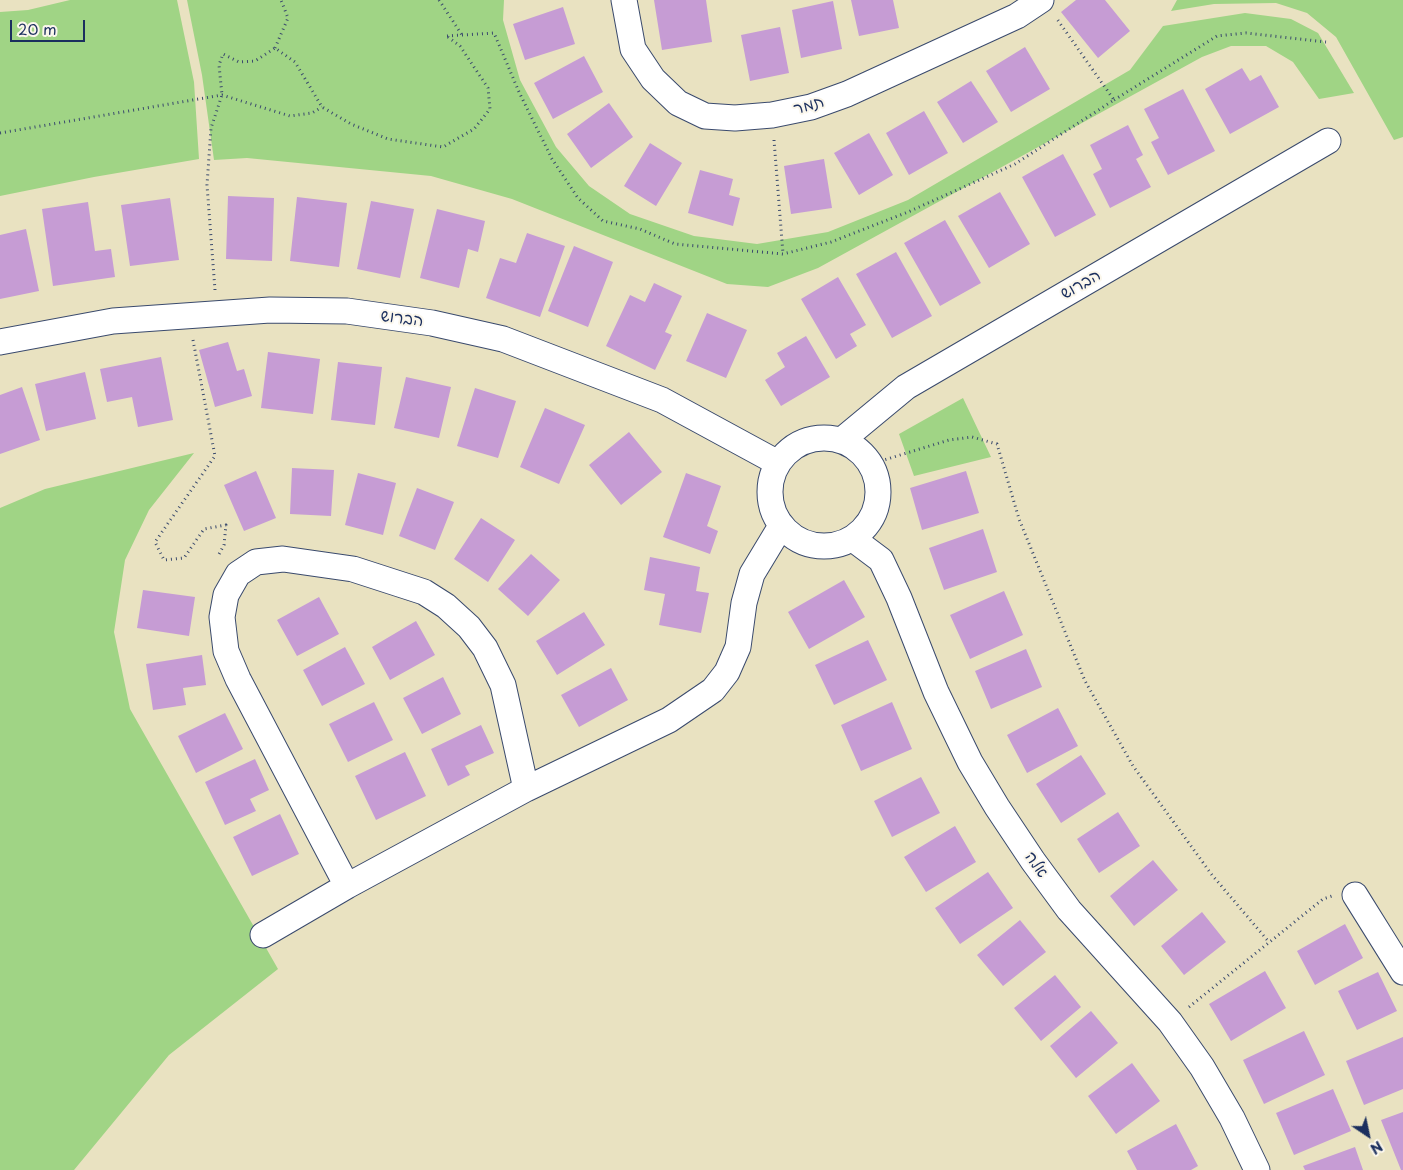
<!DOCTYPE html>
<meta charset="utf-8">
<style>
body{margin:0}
#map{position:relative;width:1403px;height:1170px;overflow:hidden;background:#e9e2c1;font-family:"Playpen Sans",sans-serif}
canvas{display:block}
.north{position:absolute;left:1343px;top:1110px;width:50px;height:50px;-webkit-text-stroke:4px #fbf7ec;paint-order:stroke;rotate:146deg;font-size:14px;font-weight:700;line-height:20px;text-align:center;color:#1b2f5e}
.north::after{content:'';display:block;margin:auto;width:18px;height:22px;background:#1b2f5e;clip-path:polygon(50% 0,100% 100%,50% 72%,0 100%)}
.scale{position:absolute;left:10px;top:20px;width:75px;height:22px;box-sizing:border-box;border:2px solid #1b2f5e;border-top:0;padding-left:6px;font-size:15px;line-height:18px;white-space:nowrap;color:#1b2f5e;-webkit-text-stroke:4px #fbf7ec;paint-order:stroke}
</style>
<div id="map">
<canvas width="1403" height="1170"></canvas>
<div class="north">N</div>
<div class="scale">20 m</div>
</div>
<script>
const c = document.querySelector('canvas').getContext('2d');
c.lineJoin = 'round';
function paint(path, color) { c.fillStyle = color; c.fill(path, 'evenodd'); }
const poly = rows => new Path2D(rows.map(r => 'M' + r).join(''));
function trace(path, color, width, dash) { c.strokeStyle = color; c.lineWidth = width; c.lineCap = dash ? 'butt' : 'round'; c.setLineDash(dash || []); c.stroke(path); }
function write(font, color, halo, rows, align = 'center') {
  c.font = font + ' "Playpen Sans","Playpen Sans Hebrew",sans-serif'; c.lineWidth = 4; c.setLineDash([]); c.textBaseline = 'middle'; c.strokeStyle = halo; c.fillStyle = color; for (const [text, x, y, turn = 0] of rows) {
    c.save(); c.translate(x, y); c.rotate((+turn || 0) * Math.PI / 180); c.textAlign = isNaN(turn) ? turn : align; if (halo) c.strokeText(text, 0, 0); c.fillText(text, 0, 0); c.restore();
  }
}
const green = poly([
 [70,0,177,0,194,82,199,159,94,177,0,196,0,12,28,10],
 [187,0,504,0,503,20,520,80,556,147,589,186,630,214,694,236,757,244,828,232,908,200,1130,70,1163,26,1245,13,1291,19,1318,33,1354,93,1319,99,1293,62,1266,46,1231,46,1202,57,818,268,768,287,727,284,512,199,431,176,247,158,214,160,202,75],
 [1177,0,1403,0,1403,137,1394,140,1336,37,1307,13,1276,3,1214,4,1171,11],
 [963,398,991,457,914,476,899,434],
 [194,453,149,510,125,560,114,632,130,709,278,969,169,1055,74,1170,0,1170,0,508,45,489]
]);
const building = poly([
 [654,0,706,0,712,42,662,50],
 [851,0,893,0,899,28,859,36],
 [1076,0,1105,0,1130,31,1098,58,1061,12],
 [833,1,842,49,801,58,792,10],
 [563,7,575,44,525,60,513,24],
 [780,27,789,73,750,81,741,35],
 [1025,47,1050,89,1011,112,986,71],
 [584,56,603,92,553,119,534,83],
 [1242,68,1250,81,1261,75,1279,107,1230,134,1205,89],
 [971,81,998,122,963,143,937,102],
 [1183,89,1215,151,1168,175,1151,142,1159,138,1144,109],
 [609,103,633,137,591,168,567,134],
 [924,111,948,153,909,175,886,133],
 [1128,125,1143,155,1136,159,1151,187,1110,208,1093,174,1102,169,1090,145],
 [869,133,893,175,859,195,834,153],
 [650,143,682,163,656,206,624,186],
 [1063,154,1096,215,1055,237,1022,177],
 [824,159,832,208,791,214,784,166],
 [700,170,733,179,729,195,740,198,733,226,688,213],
 [1000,192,1030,244,989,268,958,216],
 [228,196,274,198,272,261,226,259],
 [297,197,347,203,339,267,290,261],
 [170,198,179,260,130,266,121,205],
 [371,201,414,209,400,278,357,269],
 [88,202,95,251,111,249,115,277,53,286,42,209],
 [437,209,485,221,478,252,468,249,459,288,420,278],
 [945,220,981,283,940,306,904,243],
 [26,229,39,291,0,299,0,235],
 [527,233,565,246,540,317,486,298,500,258,516,263],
 [574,246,613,262,588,327,548,311],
 [896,252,932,316,892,338,856,274],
 [838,277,866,325,850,334,857,346,836,359,801,299],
 [654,283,682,296,665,332,672,335,655,370,606,346,630,295,645,302],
 [707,313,747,330,726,378,686,361],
 [806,336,830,377,781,406,765,380,785,367,777,353],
 [228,342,237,371,244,369,252,396,215,407,199,350],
 [268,352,320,359,313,414,261,408],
 [161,357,173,420,138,427,132,397,107,402,100,369],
 [338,362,382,367,375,425,331,420],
 [85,372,96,419,46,431,35,384],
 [406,377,451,387,439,438,394,428],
 [22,387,40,440,0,454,0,395],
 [475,388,516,401,498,458,457,446],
 [545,408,585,425,559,484,520,467],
 [629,432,662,472,621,505,589,465],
 [292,468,334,470,331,516,290,514],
 [256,471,276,518,244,531,224,485],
 [966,471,979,513,922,530,910,488],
 [358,473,396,483,383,535,345,525],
 [686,473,721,486,707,526,718,531,710,554,663,537],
 [417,488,454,502,435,550,399,536],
 [481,518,515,540,488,582,454,559],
 [983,529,997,572,944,590,929,548],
 [531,554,560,580,528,616,498,589],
 [650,557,700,567,696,591,709,593,701,633,659,625,665,594,644,590],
 [844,580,865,617,809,649,788,612],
 [143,590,195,597,189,636,137,628],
 [1004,591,1023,635,970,659,950,615],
 [319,597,339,634,297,656,277,620],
 [584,612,605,645,557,675,536,641],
 [416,621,435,655,390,680,372,647],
 [868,640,887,680,834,705,815,665],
 [345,647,365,684,322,706,303,670],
 [1026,649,1042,687,991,709,975,671],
 [202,655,206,685,183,688,186,705,153,710,146,664],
 [611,668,628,700,579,727,561,695],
 [443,677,461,714,422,734,403,698],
 [374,702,393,740,348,762,329,724],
 [892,702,912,749,861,771,841,725],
 [1058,708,1078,746,1027,773,1007,735],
 [225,713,243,749,196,773,178,736],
 [481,725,494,753,465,766,470,775,448,786,431,749],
 [405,752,426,796,376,820,355,776],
 [1081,755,1106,794,1061,823,1036,784],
 [255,759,269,790,250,799,256,811,225,825,205,782],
 [921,777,940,813,892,837,874,801],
 [1118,812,1140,846,1099,873,1077,839],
 [280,814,299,854,252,876,233,837],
 [955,826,976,862,926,892,904,857],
 [1153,860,1178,890,1134,926,1110,896],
 [988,872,1013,908,960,944,935,908],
 [1202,912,1226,942,1184,975,1161,946],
 [1020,920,1046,952,1003,986,977,955],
 [1345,924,1363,958,1315,985,1297,951],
 [1265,971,1286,1008,1231,1041,1209,1004],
 [1378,972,1397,1011,1357,1030,1338,991],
 [1055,975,1081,1007,1041,1041,1014,1008],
 [1091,1011,1118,1043,1076,1078,1050,1046],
 [1304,1031,1325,1075,1264,1104,1243,1060],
 [1403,1037,1403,1089,1364,1105,1346,1061],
 [1132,1063,1160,1101,1116,1134,1088,1096],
 [1333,1089,1351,1131,1294,1155,1276,1113],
 [1403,1112,1403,1170,1401,1170,1381,1120],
 [1176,1124,1198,1166,1191,1170,1137,1170,1127,1151],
 [1355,1147,1363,1170,1305,1170,1303,1166]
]);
const path = poly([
 [439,0,462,35],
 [447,36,494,33,519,92,552,159,578,198,603,221,640,229,675,244,783,254,831,242,908,212,1015,164,1114,100,1057,19],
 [275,48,288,18,281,0],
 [1114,100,1217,36,1246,33,1326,42],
 [0,133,222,95,290,116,312,113,322,107],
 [774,140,783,254],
 [215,290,207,185,211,128,222,95,219,65,223,54,239,62,255,61,275,48,295,62,322,107,351,124,388,139,443,147,474,129,490,109,488,88,460,46,448,37],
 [193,340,215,456,155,542,164,560,184,558,204,529,226,525,224,545,218,556],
 [871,464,949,440,972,437,997,444,1019,519,1085,681,1133,766,1212,875,1269,942],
 [1189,1007,1323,899,1332,896]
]);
const street = poly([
 [624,0,633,49,653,79,678,103,705,116,735,118,772,115,811,107,847,94,1017,16,1041,0],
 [0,342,113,321,270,310,347,311,432,323,503,339,662,400,778,463],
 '770 492a54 54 0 1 1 108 0a54 54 0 1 1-108 0Z',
 [842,440,906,387,1328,141],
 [853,539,881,560,899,598,936,692,970,762,997,807,1033,861,1069,910,1170,1022,1202,1067,1232,1118,1257,1170],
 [347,886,238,679,226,651,222,617,226,595,238,574,256,562,283,559,353,569,424,592,446,606,469,627,485,648,503,685,526,789],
 [1355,895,1403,972],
 [263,935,347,886,526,789,669,720,713,690,727,672,738,647,744,603,752,574,781,526]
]);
const streetNames = [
 ["תמר",809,106,-16],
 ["הברוש",1081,285,-30],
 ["הברוש",402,319,7],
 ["אלה",1036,865,55]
];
paint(green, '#a0d485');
paint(building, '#c69cd4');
trace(street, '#3a4a6d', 27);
trace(path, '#3a4a6d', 3, [1, 4]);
trace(street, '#fff', 25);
write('16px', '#1b2f5e', '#fbf7ec', streetNames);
</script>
